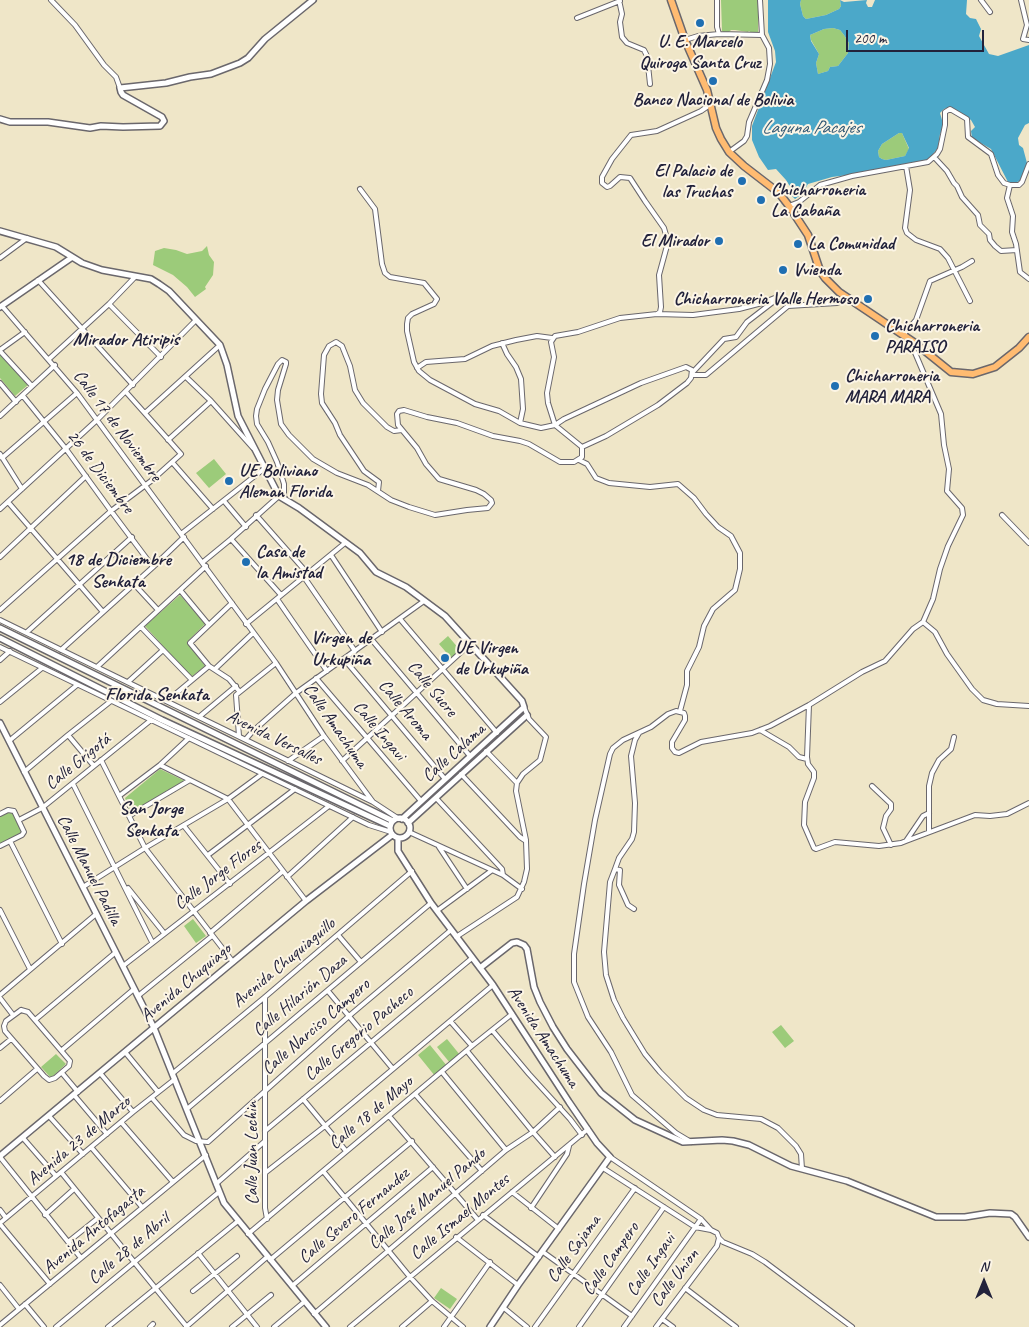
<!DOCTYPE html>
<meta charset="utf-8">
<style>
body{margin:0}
#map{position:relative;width:1029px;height:1327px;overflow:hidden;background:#efe6c8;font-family:Caveat,sans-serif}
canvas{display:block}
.north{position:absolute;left:959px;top:1257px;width:50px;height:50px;-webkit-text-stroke:4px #fcf5e5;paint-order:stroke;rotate:0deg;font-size:14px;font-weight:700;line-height:20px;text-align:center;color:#22223b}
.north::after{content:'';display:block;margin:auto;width:18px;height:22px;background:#22223b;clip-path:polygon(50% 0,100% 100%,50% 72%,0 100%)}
.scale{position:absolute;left:846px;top:30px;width:138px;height:22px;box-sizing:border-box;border:2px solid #22223b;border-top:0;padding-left:6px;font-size:15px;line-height:18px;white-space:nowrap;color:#22223b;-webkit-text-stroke:4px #fcf5e5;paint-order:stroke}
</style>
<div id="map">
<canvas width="1029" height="1327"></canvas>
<div class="north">N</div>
<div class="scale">200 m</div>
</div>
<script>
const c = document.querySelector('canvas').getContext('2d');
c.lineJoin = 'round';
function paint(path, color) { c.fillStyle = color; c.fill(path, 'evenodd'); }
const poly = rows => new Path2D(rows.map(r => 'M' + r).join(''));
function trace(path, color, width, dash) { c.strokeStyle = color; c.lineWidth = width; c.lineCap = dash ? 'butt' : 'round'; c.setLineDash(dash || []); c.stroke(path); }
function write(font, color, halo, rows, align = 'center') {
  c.font = font + ' Caveat,sans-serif'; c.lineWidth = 4; c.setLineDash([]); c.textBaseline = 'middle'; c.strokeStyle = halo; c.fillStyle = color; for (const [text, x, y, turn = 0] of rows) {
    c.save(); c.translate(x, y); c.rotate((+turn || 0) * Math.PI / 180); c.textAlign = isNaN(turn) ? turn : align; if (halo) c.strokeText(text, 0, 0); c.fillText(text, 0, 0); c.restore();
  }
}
const green = poly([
 [721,0,758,0,758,33,753,34,749,31,748,32,735,30,731,30,728,33,724,33,722,31],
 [801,0,840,0,841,6,839,9,826,15,806,19,803,16,800,4],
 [833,28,840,30,844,35,849,43,848,53,838,66,830,67,828,71,818,74,816,63,819,54,811,40,810,35,824,29],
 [899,133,902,133,909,149,905,156,886,160,882,159,879,157,878,151,882,144],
 [207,246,209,255,214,262,213,275,205,287,206,289,195,297,187,287,173,275,153,265,155,251,164,248,176,250,187,254,202,251],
 [0,355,28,385,15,396,0,378],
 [214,459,226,474,209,488,196,473],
 [180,595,205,624,187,642,205,666,191,677,145,626],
 [448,636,460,650,451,658,439,644],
 [160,769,185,781,131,813,125,798],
 [9,812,14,813,22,831,21,833,0,844,0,816],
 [193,919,206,936,196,943,184,926],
 [781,1025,794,1041,785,1048,772,1032],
 [447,1039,460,1055,450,1063,437,1047],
 [430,1045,447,1066,435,1076,418,1055],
 [56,1054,66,1064,51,1078,41,1067],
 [441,1288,457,1299,450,1309,434,1298]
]);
const water = poly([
 [768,0,801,0,800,4,803,16,806,19,826,15,839,9,841,6,840,0,844,2,867,0,866,3,868,7,872,7,875,0,967,0,966,14,970,18,976,19,981,29,979,36,989,54,998,56,1029,45,1029,123,1025,125,1018,138,1019,145,1023,148,1027,163,1020,181,1014,183,1008,182,991,149,972,138,971,131,975,127,971,120,951,107,944,109,940,113,944,127,940,134,938,148,927,161,871,172,832,177,808,184,802,194,795,199,789,193,791,188,786,180,776,169,768,170,759,157,752,140,752,126,776,62,775,51,768,32],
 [833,28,840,30,844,35,849,43,848,53,838,66,830,67,828,71,818,74,816,63,819,54,811,41,810,35,824,29],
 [899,133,902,133,909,148,905,156,886,160,882,159,879,157,878,151,882,144]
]);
const minor = poly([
 [51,0,75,25,104,65,116,77,120,88],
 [619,0,622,14,620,22,622,37,627,43,644,50,647,56,650,84],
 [717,0,717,27,719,34],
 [981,0,990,12],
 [1021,0,1027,25,1023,39,1029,40],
 [577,18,620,1],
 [685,40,698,36,719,34,762,35],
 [729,152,744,141,747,136,749,122,767,80,770,64,769,48,762,35,760,0],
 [934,157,947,171,954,183,957,186,962,197,978,215,980,225,989,234,990,240,995,246,1001,251,1017,250],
 [906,166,910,190,905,228,907,233,916,240,940,249,948,258,970,301],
 [1010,185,1007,198,1013,216,1012,232,1016,244,1020,272,1029,279],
 [360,189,375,209,382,264,385,273,390,277,424,283,437,299,434,304,412,314,408,318,407,324,407,331,414,362,419,371,430,380,475,404,499,411,520,423,541,428,555,425,564,419,641,383,686,367,692,370,691,378,687,383,658,405,606,436,582,447],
 [789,206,799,202,820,185,852,176,928,162,937,154,940,149,945,125,945,112,950,109,967,119,968,137,991,154,998,175,1004,183,1010,185,1019,185,1022,182,1029,164],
 [0,258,27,238],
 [38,280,133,385],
 [109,304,161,357],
 [2,306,77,393,276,663,324,736,373,802],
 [657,314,660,312,661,307,659,275,668,242,664,228,645,201,630,178,620,177,610,186,607,187,602,183,602,177,612,159,631,135,657,131,701,111,711,104],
 [903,335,916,320,930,281,962,267,972,261],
 [502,343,507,354,516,367,521,379,523,409,520,423],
 [0,350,25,332],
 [0,351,32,386],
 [49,359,109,304,135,277],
 [417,368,426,362,465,359,492,346,516,340,537,336,552,338],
 [692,375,706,375,788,306,837,303,848,299],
 [186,377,211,401,253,448],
 [0,383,16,402],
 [23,396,66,449,111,511,153,567],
 [145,413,220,345],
 [0,416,55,365],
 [168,440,211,401],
 [0,454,22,489],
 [2,458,77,393],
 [579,460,587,464,596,478,609,483,650,487,678,484,694,498,706,514,718,527,731,536,740,553,740,569,735,590,713,609,704,626,699,647,687,671,687,685,680,711],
 [172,462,213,509],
 [378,491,379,482,364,471,340,435,335,423,322,403,321,394,324,355,329,346,336,342,342,346,350,366,355,390,363,403,387,427,394,431,402,430],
 [284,499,284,484,277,462,268,442,257,424,256,416,257,409,265,389,278,364,282,360,286,362,286,364,278,390,277,400,281,424,289,435,313,459,337,473,368,485,391,500,409,507,435,515,467,510,488,508,492,503,491,500,484,494,476,490,439,479,426,464,417,448,398,425,397,414,399,411,404,410,427,417,457,423,493,436,520,441,529,444,560,462,574,462,582,457,582,447,555,425,548,403,547,393,554,357,551,342,555,336,578,332,620,318,657,314,693,315,739,309,762,303,782,295,747,322,736,337,724,339,692,373],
 [224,501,246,527],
 [8,502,103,612],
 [0,509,97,420,196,320],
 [256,515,308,574],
 [1002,515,1029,543],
 [181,534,265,468],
 [231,539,281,595],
 [331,555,382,632],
 [0,557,86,476],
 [203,562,231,539,279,496],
 [304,577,355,651],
 [134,584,158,610],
 [180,590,209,625],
 [277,599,327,671],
 [232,603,190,643,209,666,229,679,239,691],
 [0,610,111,511,151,481,181,454,126,392],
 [400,619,497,733],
 [0,620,373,802,399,819],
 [923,622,935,632,947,654,972,689,983,700,997,704,1029,706],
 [246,624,345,543],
 [141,627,192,680],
 [27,632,132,537],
 [372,640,470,756],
 [0,647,369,825,391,832],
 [61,650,153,567,184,537],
 [344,659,445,779],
 [0,660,10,651],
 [97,667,206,566],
 [215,669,253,633],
 [316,678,421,801],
 [128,682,163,650],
 [167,701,209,666],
 [0,702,42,668],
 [809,705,807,757,808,764,814,772,814,778,805,802,804,825,814,848,816,849,835,842,879,846,901,843,906,841,923,816,929,813],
 [524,707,529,719,546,737,540,760,523,774,517,783,516,791,526,840],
 [199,717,236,686],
 [760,730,789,747,799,757,807,759],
 [68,735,94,766],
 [239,736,236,695,276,663],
 [246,739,252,732,296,693,424,601],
 [9,741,77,685],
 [486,751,517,783],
 [101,760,145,848,233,962],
 [288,761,324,736],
 [342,761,471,643],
 [160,765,228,799],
 [24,772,68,735,111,701],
 [73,784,152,942],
 [872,786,891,804,891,809,886,816,883,828,891,845],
 [119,796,160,765,189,738],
 [436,798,502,869,503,875],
 [228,799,306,901],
 [0,814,8,810,14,811,24,832,22,835,0,846],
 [129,816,190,780],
 [19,820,42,808,151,720],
 [184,826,230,884],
 [409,832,503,875,522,889],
 [929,832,929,786,932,773,939,760,951,749,954,737],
 [10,841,62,944],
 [906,841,975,815,990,816,1007,814,1029,803],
 [439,847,467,889],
 [208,855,295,789],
 [615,869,619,858,632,839,634,832,635,803,631,756,635,740,639,733],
 [287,877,353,817],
 [83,887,145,848,228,799,262,774],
 [128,888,164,933],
 [634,909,628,905,619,885,620,870,615,869,610,882,604,952,606,975,614,1000,623,1018,645,1054,660,1072,686,1098,704,1110,717,1115,761,1119,778,1128,796,1146,801,1154,802,1169],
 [0,910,30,969],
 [438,910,491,871],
 [210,933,282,872],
 [338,935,361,962],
 [456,937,517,897,524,882,527,869,526,841,520,837,461,774],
 [123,966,329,806],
 [328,991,393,1069],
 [0,995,95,915],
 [138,996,212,936],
 [265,997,265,1208,267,1219],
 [0,998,13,1015],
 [21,1010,28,1012,70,1061,69,1066,55,1078,49,1080,44,1076,5,1031,4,1026,6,1021,21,1010],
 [35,1020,116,952],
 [451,1022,472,1046],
 [492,1030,529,1074,570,1119,582,1135],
 [0,1048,11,1039],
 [62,1050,134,989],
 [467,1051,533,1132,555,1157],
 [125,1052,158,1092],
 [442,1072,506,1150],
 [62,1073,78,1092],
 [100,1073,133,1112],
 [172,1074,265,997,412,871],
 [415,1094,482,1171],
 [74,1095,107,1134],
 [152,1098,184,1135,196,1141,208,1142,349,1016,451,930],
 [303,1099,346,1151],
 [0,1101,37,1069],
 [187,1109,431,903],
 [49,1116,83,1154],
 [389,1116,478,1220],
 [121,1122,173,1182],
 [265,1131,472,958],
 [23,1138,56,1176],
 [691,1142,676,1133,632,1095,611,1052,588,1017,574,982,574,954,584,884,595,820,610,754,613,748,623,740,651,727,668,714,676,711,684,713,685,716,685,720,672,742,672,748,675,752,679,753,701,742,752,733,770,726,809,705,862,672,885,661,913,629,923,622,933,599,940,569,948,546,963,515,962,508,947,491,949,469,944,445,941,414,913,348,915,343],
 [91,1147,142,1207],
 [0,1157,81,1258],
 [610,1157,701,1219,711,1230,717,1233,719,1238,717,1246,656,1327],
 [603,1168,695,1227,711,1230],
 [323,1171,410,1277,432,1301,463,1327],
 [61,1172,187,1327],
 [265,1173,325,1126,493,985],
 [216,1184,265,1141],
 [512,1192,559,1229],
 [531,1208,567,1154,569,1146],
 [0,1210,6,1218],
 [45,1215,74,1189],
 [483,1215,539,1257],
 [0,1223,133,1112,175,1079],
 [0,1224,50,1284],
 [248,1234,472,1046,512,1014],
 [456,1237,518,1285],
 [719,1238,723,1242,752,1254,765,1262,852,1327],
 [68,1242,98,1218],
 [543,1252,632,1316],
 [198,1253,257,1327],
 [270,1260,412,1141],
 [0,1285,19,1309],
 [292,1286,433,1167],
 [685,1288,736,1327],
 [193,1291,237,1256],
 [25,1304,44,1327],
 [504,1308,527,1327],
 [314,1314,456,1193,506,1150,533,1132,560,1107],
 [662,1319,673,1327],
 [0,1325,206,1155],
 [56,1327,219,1192],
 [108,1327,238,1221],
 [150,1327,153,1324],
 [186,1327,267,1257],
 [232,1327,271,1295],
 [274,1327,304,1302],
 [350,1327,588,1129],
 [402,1327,432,1301],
 [444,1327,490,1262],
 [535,1327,635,1188],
 [579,1327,664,1207],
 [624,1327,701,1219]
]);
const tertiary = poly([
 [0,119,10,122,48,122,90,128,101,126,123,127,160,126,164,121,162,117,123,95,121,92,120,88,166,83,190,77,211,74,240,63,248,58,265,39,313,0],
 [0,231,56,247,82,263,102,270,151,279,159,284,169,291,220,345,227,365,238,416,279,496,299,508,360,553,376,572,406,587,445,616,522,701,524,707,402,819],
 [0,307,71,258],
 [0,628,393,821],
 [0,638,162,720,390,826],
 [0,723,154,1028,224,1203,326,1327],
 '390 828a10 10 0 1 1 20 0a10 10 0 1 1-20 0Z',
 [408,823,527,715],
 [398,838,398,851,431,903,493,985,569,1102,597,1143,610,1157,518,1285,490,1327],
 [480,968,512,943,517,942,524,945,527,949,534,987,540,1002,553,1027,567,1049,601,1093,635,1120,683,1142,722,1140,733,1141,749,1145,791,1166,847,1181,936,1217,965,1217,990,1213,1011,1214,1015,1217,1029,1237],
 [0,1156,306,901,392,835]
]);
const primary = poly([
 [671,0,685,40,707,90,716,128,721,139,729,152,744,166,779,193,789,206,808,235,820,271,825,278,839,292,915,343,951,372,973,374,995,367,1019,348,1029,337]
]);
const markers = [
 [700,23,5,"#1f6fb2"],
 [713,81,5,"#1f6fb2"],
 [742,181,5,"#1f6fb2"],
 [761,200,5,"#1f6fb2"],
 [719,241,5,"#1f6fb2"],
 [798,244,5,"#1f6fb2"],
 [783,270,5,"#1f6fb2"],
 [868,299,5,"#1f6fb2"],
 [875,336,5,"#1f6fb2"],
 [835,386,5,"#1f6fb2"],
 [229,481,5,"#1f6fb2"],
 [246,562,5,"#1f6fb2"],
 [445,658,5,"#1f6fb2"]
];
const poiNames = [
 ["U. E. Marcelo",700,42,"center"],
 ["Quiroga Santa Cruz",700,63,"center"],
 ["Banco Nacional de Bolivia",713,100,"center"],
 ["El Palacio de",732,171,"right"],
 ["las Truchas",732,192,"right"],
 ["Chicharroneria",771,190],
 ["La Cabaña",771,211],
 ["El Mirador",709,241,"right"],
 ["La Comunidad",808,244],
 ["Vvienda",793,270],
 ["Chicharroneria Valle Hermoso",858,299,"right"],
 ["Chicharroneria",885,326],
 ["PARAISO",885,347],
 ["Chicharroneria",845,376],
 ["MARA MARA",845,397],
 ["UE Boliviano",239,471],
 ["Aleman Florida",239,492],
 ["Casa de",256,552],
 ["la Amistad",256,573],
 ["UE Virgen",455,648],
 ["de Urkupiña",455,669]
];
const streetNames = [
 ["Calle 17 de Noviembre",117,426,53],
 ["26 de Diciembre",100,472,53],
 ["Calle Sucre",432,689,50],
 ["Calle Aroma",405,710,50],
 ["Calle Amachuma",335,726,55],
 ["Calle Ingavi",379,731,50],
 ["Avenida Versalles",274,738,26],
 ["Calle Calama",454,753,-42],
 ["Calle Grigotá",78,762,-39],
 ["Calle Manuel Padilla",89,870,63],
 ["Calle Jorge Flores",218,875,-37],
 ["Avenida Chuquiaguillo",284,963,-40],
 ["Avenida Chuquiago",186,983,-40],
 ["Calle Hilarión Daza",300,996,-40],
 ["Calle Narciso Campero",316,1027,-41],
 ["Calle Gregorio Pacheco",359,1034,-40],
 ["Avenida Amachuma",543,1037,57],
 ["Calle 18 de Mayo",371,1113,-40],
 ["Avenida 23 de Marzo",79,1141,-40],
 ["Calle Juan Lechin",252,1153,-90],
 ["Calle José Manuel Pando",427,1199,-40],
 ["Calle Severo Fernandez",354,1216,-40],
 ["Calle Ismael Montes",460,1217,-40],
 ["Avenida Antofagasta",94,1230,-40],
 ["Calle 28 de Abril",129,1249,-40],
 ["Calle Sajama",574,1249,-54],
 ["Calle Campero",611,1259,-55],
 ["Calle Ingavi",651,1265,-55],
 ["Calle Union",675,1278,-53]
];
const waterNames = [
 ["Laguna Pacajes",811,128]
];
const neighbourhoodNames = [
 ["Mirador Atiripis",126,340],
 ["18 de Diciembre",118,560],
 ["Senkata",118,582],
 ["Virgen de",341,638],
 ["Urkupiña",341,660],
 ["Florida Senkata",157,695],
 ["San Jorge",151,809],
 ["Senkata",151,831]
];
paint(green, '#9ccb7a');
paint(water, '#4ba8c9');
trace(minor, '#6a676c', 6);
trace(tertiary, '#6a676c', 8);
trace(primary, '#6a676c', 9);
trace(minor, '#fff', 4);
trace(tertiary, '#fff', 5);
trace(primary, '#ffbb71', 6);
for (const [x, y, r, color] of markers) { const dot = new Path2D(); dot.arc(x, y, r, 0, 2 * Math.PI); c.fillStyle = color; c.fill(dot); trace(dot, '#fcf5e5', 2); }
write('bold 18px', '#22223b', '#fcf5e5', poiNames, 'left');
write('18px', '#22223b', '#fcf5e5', streetNames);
write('italic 19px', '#325874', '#fcf5e5', waterNames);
write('bold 19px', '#22223b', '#fcf5e5', neighbourhoodNames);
</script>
